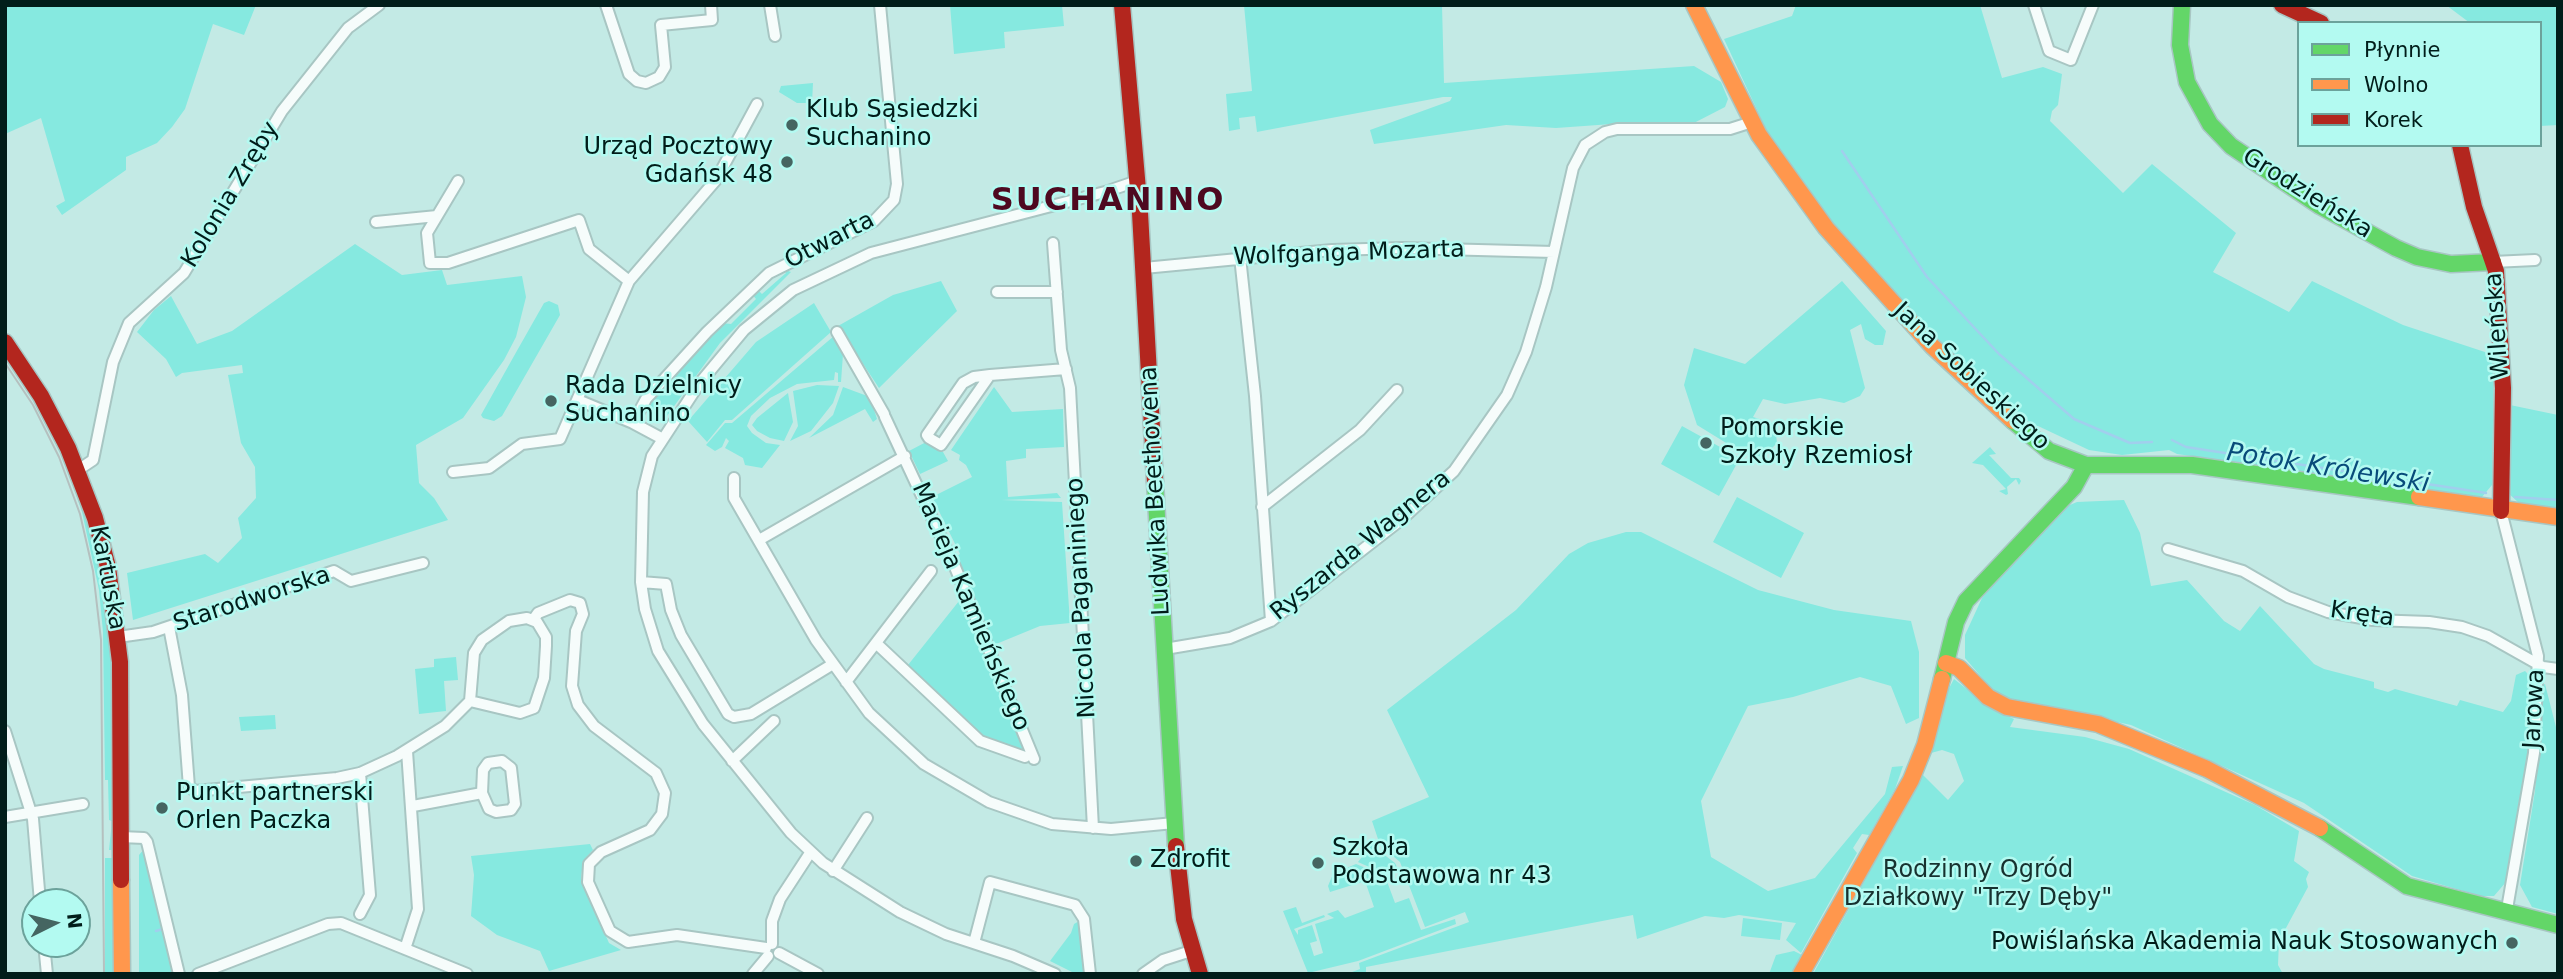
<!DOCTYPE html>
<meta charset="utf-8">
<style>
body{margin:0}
#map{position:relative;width:2563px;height:979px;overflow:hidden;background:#c3eae5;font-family:"DejaVu Sans",sans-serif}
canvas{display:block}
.frame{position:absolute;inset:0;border:7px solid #011d1a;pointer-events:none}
.legend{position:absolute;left:2297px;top:21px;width:245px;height:126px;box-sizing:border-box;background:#b3faf1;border:2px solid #6ca29b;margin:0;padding:9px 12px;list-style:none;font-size:21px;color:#011d1a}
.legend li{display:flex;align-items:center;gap:14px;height:35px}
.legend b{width:35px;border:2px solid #6ca29b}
.north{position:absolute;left:21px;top:888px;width:70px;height:70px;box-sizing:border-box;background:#b3faf1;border:2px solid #6ca29b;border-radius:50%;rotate:84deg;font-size:19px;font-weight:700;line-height:28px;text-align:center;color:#011d1a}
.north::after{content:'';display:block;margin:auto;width:24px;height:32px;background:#456561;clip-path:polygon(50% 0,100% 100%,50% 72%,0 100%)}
</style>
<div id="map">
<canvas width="2563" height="979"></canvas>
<div class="frame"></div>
<ul class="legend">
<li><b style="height:9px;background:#63d668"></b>Płynnie</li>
<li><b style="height:9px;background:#ff974d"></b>Wolno</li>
<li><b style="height:9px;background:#b3261e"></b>Korek</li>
</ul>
<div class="north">N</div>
</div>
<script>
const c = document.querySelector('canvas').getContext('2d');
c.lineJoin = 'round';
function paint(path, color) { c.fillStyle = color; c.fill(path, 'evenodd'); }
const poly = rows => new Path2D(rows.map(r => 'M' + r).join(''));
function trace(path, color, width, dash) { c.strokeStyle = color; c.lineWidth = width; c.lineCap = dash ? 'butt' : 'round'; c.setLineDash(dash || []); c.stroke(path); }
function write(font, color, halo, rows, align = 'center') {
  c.font = font + ' "DejaVu Sans",sans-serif'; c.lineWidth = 5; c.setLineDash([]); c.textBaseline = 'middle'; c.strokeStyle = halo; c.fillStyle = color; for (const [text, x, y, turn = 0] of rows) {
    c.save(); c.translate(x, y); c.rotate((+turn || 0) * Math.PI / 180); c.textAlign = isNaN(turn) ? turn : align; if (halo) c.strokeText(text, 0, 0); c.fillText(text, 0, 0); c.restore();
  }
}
const green = poly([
 [5,5,256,5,244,35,213,24,185,109,172,127,157,143,126,157,126,170,62,215,56,206,65,201,41,118,5,134],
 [950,5,1062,5,1064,26,1004,32,1005,48,954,54],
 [1244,5,1442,5,1444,83,1694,66,1721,82,1728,99,1725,107,1690,125,1626,123,1556,128,1506,125,1374,144,1370,130,1450,101,1452,97,1443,97,1262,131,1257,132,1255,116,1239,118,1240,129,1229,131,1226,94,1252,91],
 [1796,5,1980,5,2002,78,2043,67,2062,74,2058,105,2052,111,2050,121,2123,193,2152,164,2236,233,2213,272,2289,312,2312,281,2403,325,2494,355,2492,485,2482,497,2177,454,2169,450,2122,455,2089,450,2038,426,2032,429,1923,327,1830,224,1772,142,1724,39,1792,16],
 [2446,5,2558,5,2558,125,2540,126,2540,23,2470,23],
 [813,83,812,103,797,103,779,92,781,86],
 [355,244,402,275,442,270,447,285,522,276,526,297,516,337,504,360,463,418,416,445,419,483,434,498,448,520,133,620,127,573,205,554,218,563,242,538,238,518,256,498,255,467,241,443,228,375,243,373,242,365,182,373,176,377,166,359,137,332,154,310,171,296,197,344,232,331],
 [783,269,791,272,720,343,664,420,656,422,647,420,648,404,722,323,731,324,756,299,751,293,756,288,762,294,786,273],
 [941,281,957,311,879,388,838,326,893,295],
 [1842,281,1886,331,1883,345,1875,345,1865,339,1861,324,1850,330,1865,388,1860,396,1844,403,1820,398,1785,404,1763,399,1753,417,1775,424,1777,443,1763,457,1744,454,1697,425,1684,385,1694,348,1745,364],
 [549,301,558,305,560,315,502,416,494,421,483,418,481,415,514,356,544,303],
 [814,303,831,332,732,420,725,420,707,442,688,421,756,342],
 [834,336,843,354,841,382,838,382,838,373,835,372,834,380,797,384,770,398,751,416,747,426,752,433,766,443,780,445,762,468,745,465,743,458,725,448,729,441,726,438,722,447,715,451,706,445,725,423,732,423],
 [817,385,839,386,833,403,811,431,790,441,798,426,793,391],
 [843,387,870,397,877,419,873,422,865,409,809,438,833,415],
 [994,387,1012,412,1063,409,1064,447,1026,449,1026,458,1006,461,1008,497,1057,493,1061,498,1001,500,1062,502,1070,623,1040,626,984,649,1026,750,1025,754,987,740,908,665,963,596,948,562,960,554,932,497,972,477,966,465,959,460,960,455,951,450],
 [788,393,793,422,784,441,770,438,757,431,752,425,757,418],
 [2510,405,2558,415,2558,508,2519,503,2507,492],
 [1682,426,1740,458,1719,496,1661,464],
 [928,441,943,452,948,461,920,474,909,451],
 [1990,447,1996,454,1989,455,2011,478,2019,478,2021,481,2019,485,2016,479,2007,487,2008,494,2006,495,1999,491,2006,489,1983,465,1972,463],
 [60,448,90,526,100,564,112,656,114,850,109,850,112,821,109,820,108,780,105,780,103,632,99,590,82,512],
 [1737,497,1804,533,1781,578,1713,542],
 [2124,500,2140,533,2151,586,2187,580,2224,621,2240,631,2260,606,2314,664,2324,669,2374,682,2374,688,2388,692,2395,689,2457,706,2460,700,2503,712,2511,701,2516,675,2525,671,2530,676,2534,721,2520,809,2506,882,2494,896,2480,896,2412,876,2304,803,2131,725,2002,697,1989,686,1965,658,1965,635,1982,598,2021,552,2065,507,2077,502],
 [1626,532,1641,532,1758,590,1834,610,1911,621,1919,652,1919,718,1906,724,1891,686,1860,677,1793,697,1748,706,1701,801,1711,857,1768,891,1815,878,1885,794,1892,767,1903,766,1895,789,1869,835,1862,834,1853,848,1857,853,1801,953,1786,940,1796,923,1739,915,1724,918,1705,916,1637,939,1633,915,1366,967,1366,974,1347,974,1360,969,1359,963,1469,922,1465,912,1425,927,1400,862,1380,845,1372,821,1429,797,1387,710,1516,610,1569,554,1588,543],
 [456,657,458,680,444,681,446,711,419,714,415,669,434,667,434,659],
 [1954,679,1992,709,2014,719,2010,727,2085,737,2129,749,2255,805,2299,831,2294,861,2309,872,2306,879,2308,887,2279,941,2278,965,2283,974,1813,974,1923,775,1948,800,1964,781,1954,754,1942,750,1931,753,1947,692],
 [2545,684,2558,735,2558,914,2532,907,2520,885,2535,791,2542,685],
 [275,715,276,729,241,731,239,717],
 [1374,841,1378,850,1395,863,1398,869,1385,874,1358,862],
 [590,844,593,850,583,861,581,879,609,943,621,950,549,971,540,951,497,935,471,916,474,875,471,856],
 [144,849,174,974,139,974,139,855],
 [105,858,114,858,114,974,105,974],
 [1356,864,1385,876,1395,903,1409,898,1421,930,1455,919,1456,924,1358,961,1308,973,1283,911,1296,907,1302,923,1324,915,1325,917,1294,929,1298,935,1298,930,1312,925,1317,941,1310,943,1314,956,1323,953,1315,924,1334,918,1327,914,1338,910,1345,918,1374,907,1365,881,1330,892,1328,886,1333,874],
 [1743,918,1782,923,1780,940,1741,936],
 [1081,920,1087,974,1076,974,1050,961,1071,933,1074,924],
 [1794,951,1806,957,1797,974,1769,974,1776,955]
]);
const stream = poly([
 [1842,151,1927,277,1999,354,2074,419,2130,443,2152,442],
 [2172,440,2186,447,2486,493],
 [2515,497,2558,500],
 [156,931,166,928]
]);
const street = poly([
 [606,5,629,74,637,81,646,83,659,77,665,67,661,25,712,20,711,5],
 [770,5,775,36],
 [2034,5,2049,51,2071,60,2093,5],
 [458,181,427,233,430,263,448,263,579,220,589,249,629,281],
 [376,222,437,216],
 [1053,243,1061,350,1070,388,1093,828],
 [1240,257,1255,396,1271,621],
 [2493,262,2535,260],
 [1144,268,1332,250,1402,248,1554,252],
 [997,292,1057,292],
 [837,332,884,414],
 [990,375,974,377,963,383,927,435,929,438,941,445,990,375,1066,369],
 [578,400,633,423,661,438],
 [885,417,955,567,1034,759],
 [633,423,646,399,707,332,769,273,874,221,894,200,897,184,880,5],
 [78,470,93,460,113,362,129,323,184,273,282,111,348,28,379,5],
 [453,472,489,468,522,444,560,439,629,281,716,180,757,104],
 [734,478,734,498,816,640,869,713,924,764,989,802,1052,824,1111,829,1174,823],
 [1262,507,1360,430,1397,390],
 [2501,511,2538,656,2534,753,2507,909],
 [759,540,905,456],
 [2168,549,2243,571,2288,597,2328,612,2373,620,2429,622,2462,627,2488,636,2543,667,2558,669],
 [641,582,666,584,671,610,681,635,728,714,734,717,751,714,833,664],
 [533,620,538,613,570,600,580,603,583,614,576,631,572,686,578,705,594,726,656,773,665,793,662,814,650,830,601,852,589,864,588,882,610,931,628,942,677,935,766,948],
 [169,627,182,695,189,787,195,791,337,778,360,773,397,756,445,726,470,701,474,653,482,640,509,621,527,618,537,622,546,637,546,646,544,678,534,708,520,713,470,701],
 [118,637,153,632,334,571,351,581,423,563],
 [877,644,980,741,1025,757],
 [1165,649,1230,638,1271,621,1402,519,1454,471,1507,395,1526,352,1546,287,1573,168,1585,145,1605,132,1617,129,1730,129,1752,122],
 [846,682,931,571],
 [5,731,33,819,40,902],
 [502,761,511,768,515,804,511,810,496,812,489,809,482,793,483,770,488,763,502,761],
 [732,761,774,721],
 [360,773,370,895,360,914],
 [413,806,482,793],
 [5,817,83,804],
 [121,837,144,838,147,842,179,974],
 [833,871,867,818],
 [974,943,990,882,1075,905,1084,919,1090,974],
 [44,944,47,974],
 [772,944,772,921,780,899,810,853],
 [405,949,418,909,407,751],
 [779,953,818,974],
 [198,974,328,924,341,923,467,974],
 [753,974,768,956],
 [1055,974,1013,956,946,934,900,912,823,863,791,833,703,724,658,651,645,609,641,582,643,492,652,456,699,384,744,330,793,290,871,253,1105,192,1137,181],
 [1143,974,1163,960,1191,951]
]);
const fast = poly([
 [2182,5,2180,45,2187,82,2210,124,2231,146,2320,206,2396,248,2417,257,2451,264,2493,262],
 [2013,421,2049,451,2086,465,2192,465,2419,497],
 [1155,482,1176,846],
 [1942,679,1956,622,1966,601,2074,487,2086,465],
 [2320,828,2407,886,2558,925]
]);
const slow = poly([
 [1694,5,1759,135,1826,228,1932,346,2013,421],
 [2419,497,2558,517],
 [1946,663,1959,668,1988,697,2007,707,2098,724,2207,769,2320,828],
 [121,880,122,974],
 [1801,974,1911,780,1925,745,1942,679]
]);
const jam = poly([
 [1122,5,1140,213,1155,482],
 [2282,5,2321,23],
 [2460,145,2474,207,2496,271,2503,388,2501,511],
 [5,342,41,396,68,448,95,518,108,567,120,662,121,880],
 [1176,846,1184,919,1200,974]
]);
const tram = poly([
 [5,363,33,405,59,457,80,514,93,571,101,640,104,974]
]);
const markers = [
 [792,125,7,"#456561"],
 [787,162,7,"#456561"],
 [551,401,7,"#456561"],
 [1706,443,7,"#456561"],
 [162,808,7,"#456561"],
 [1136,861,7,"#456561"],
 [1318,863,7,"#456561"],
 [2512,943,7,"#456561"]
];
const poiNames = [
 ["Klub Sąsiedzki",806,111],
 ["Suchanino",806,139],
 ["Urząd Pocztowy",773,148,"right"],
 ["Gdańsk 48",773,176,"right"],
 ["Rada Dzielnicy",565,387],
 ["Suchanino",565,415],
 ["Pomorskie",1720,429],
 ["Szkoły Rzemiosł",1720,457],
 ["Punkt partnerski",176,794],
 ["Orlen Paczka",176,822],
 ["Szkoła",1332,849],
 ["Podstawowa nr 43",1332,877],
 ["Zdrofit",1150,861],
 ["Powiślańska Akademia Nauk Stosowanych",2498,943,"right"]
];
const streetNames = [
 ["Grodzieńska",2307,194,32],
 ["Kolonia Zręby",231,195,-59],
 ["Otwarta",830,241,-27],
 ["Wolfganga Mozarta",1349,254,-2],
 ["Wileńska",2498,326,-94],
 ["Jana Sobieskiego",1971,377,43],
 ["Ludwika Beethovena",1156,491,-93],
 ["Ryszarda Wagnera",1361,546,-39],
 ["Kartuska",107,578,79],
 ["Niccola Paganiniego",1082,598,-93],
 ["Starodworska",252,600,-18],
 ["Macieja Kamieńskiego",970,607,67],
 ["Kręta",2362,615,8],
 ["Jarowa",2535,709,-87]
];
const parkNames = [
 ["Rodzinny Ogród",1978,871],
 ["Działkowy \"Trzy Dęby\"",1978,899]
];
const waterNames = [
 ["Potok Królewski",2328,469,9]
];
const districtNames = [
 ["SUCHANINO",1108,202]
];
paint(green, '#86e9e0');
trace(stream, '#a1cfed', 2.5);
trace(street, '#a8c6c3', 14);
trace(fast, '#a8c6c3', 19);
trace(slow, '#a8c6c3', 19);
trace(jam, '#a8c6c3', 19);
trace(street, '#f6fcfb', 10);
trace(fast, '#63d668', 16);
trace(slow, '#ff974d', 16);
trace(jam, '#b3261e', 16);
trace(tram, '#b5c0bf', 2);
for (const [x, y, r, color] of markers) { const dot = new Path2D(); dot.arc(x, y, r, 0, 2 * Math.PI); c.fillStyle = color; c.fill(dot); trace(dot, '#b3faf1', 2.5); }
write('24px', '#011d1a', '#b3faf1', poiNames, 'left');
write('24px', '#011d1a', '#b3faf1', streetNames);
write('24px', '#17312f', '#b3faf1', parkNames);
write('italic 26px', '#084b7a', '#b3faf1', waterNames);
c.letterSpacing = '2px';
write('bold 32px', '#4e0920', '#b3faf1', districtNames);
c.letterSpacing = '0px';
</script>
